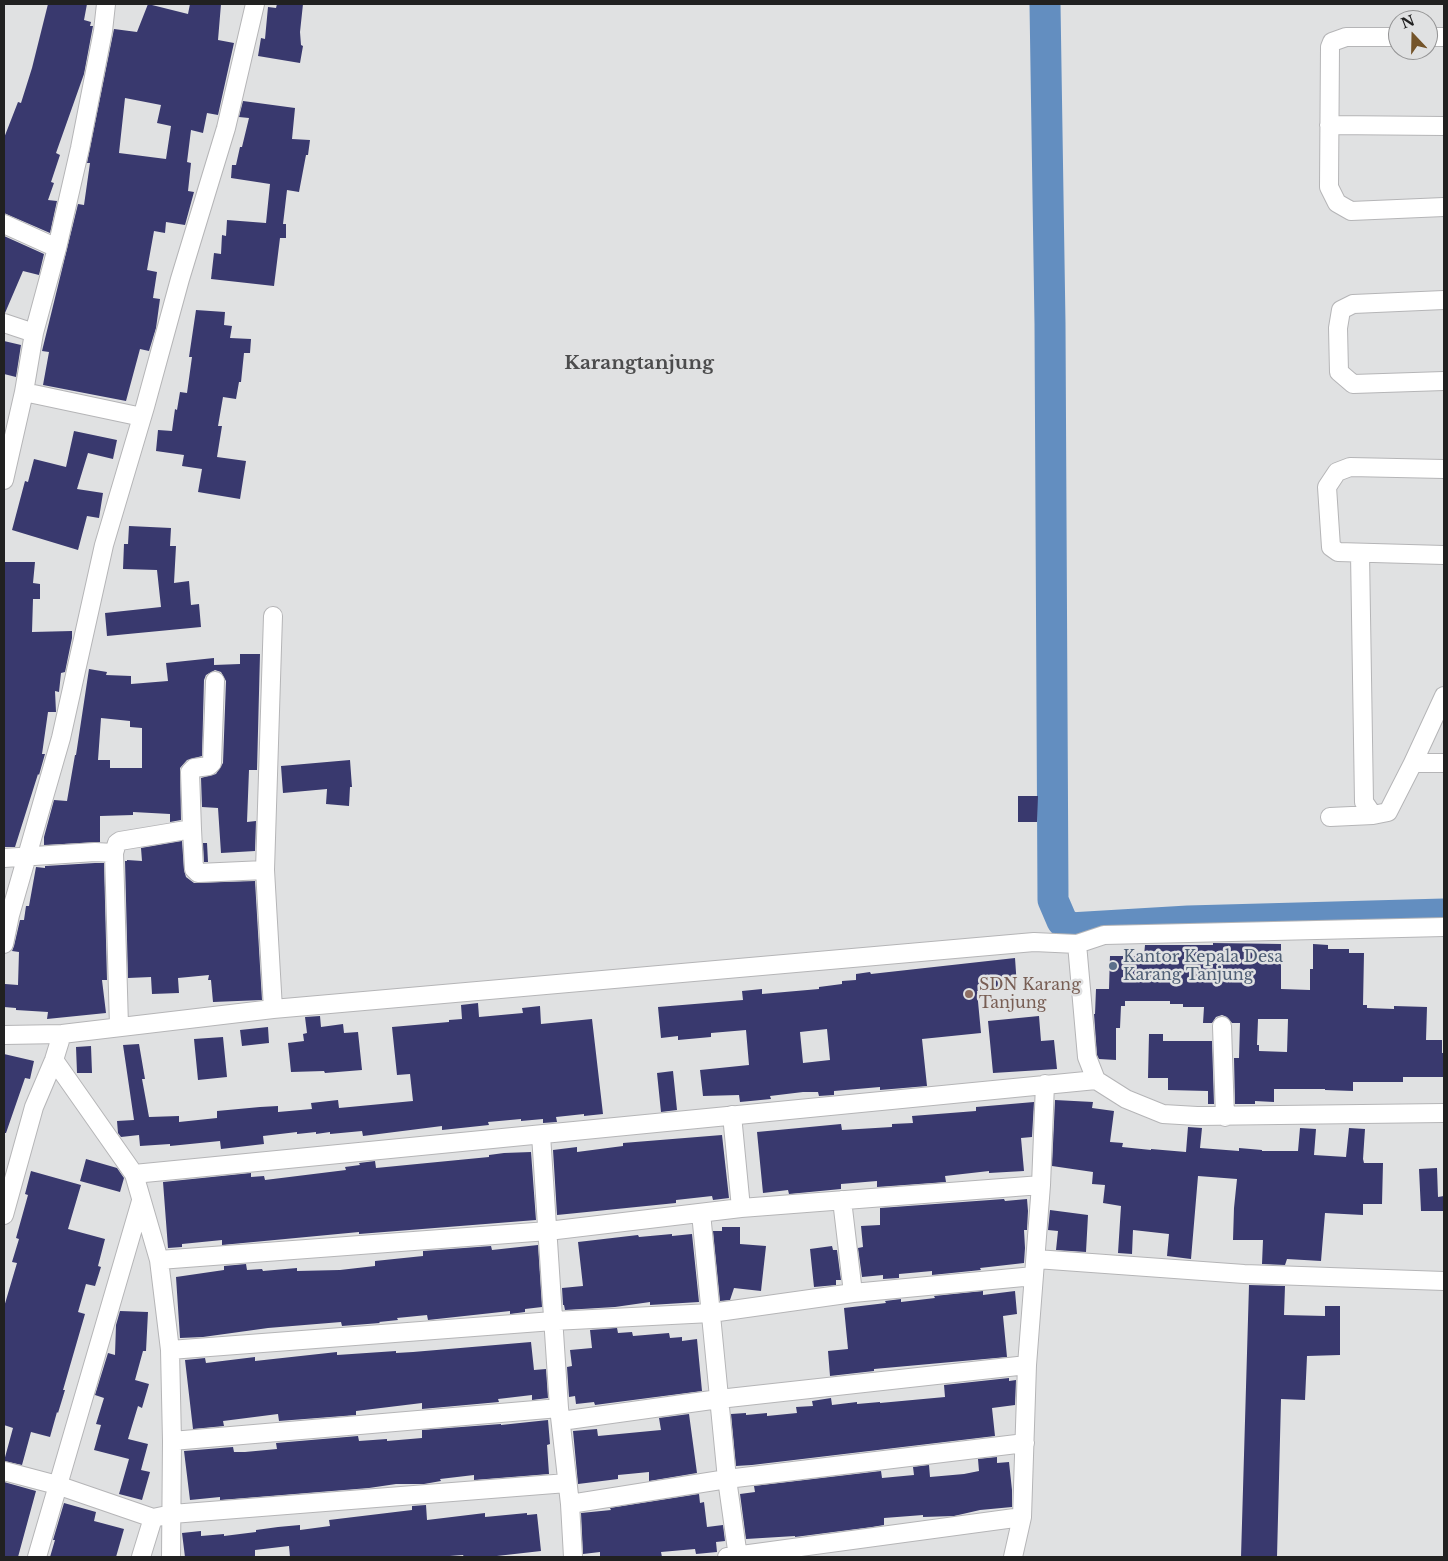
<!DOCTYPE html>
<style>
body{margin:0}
#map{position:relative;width:1448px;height:1561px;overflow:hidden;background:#e0e1e2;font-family:"Libre Baskerville",serif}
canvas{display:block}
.frame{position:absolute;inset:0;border:5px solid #212121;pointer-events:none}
.north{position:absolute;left:1388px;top:10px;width:50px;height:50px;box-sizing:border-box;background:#e0e1e2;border:1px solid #949495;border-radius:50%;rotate:339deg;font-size:14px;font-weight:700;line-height:20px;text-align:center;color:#212121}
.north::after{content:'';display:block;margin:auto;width:18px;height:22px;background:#74542a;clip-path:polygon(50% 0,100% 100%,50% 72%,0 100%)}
</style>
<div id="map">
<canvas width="1448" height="1561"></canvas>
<div class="frame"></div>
<div class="north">N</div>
</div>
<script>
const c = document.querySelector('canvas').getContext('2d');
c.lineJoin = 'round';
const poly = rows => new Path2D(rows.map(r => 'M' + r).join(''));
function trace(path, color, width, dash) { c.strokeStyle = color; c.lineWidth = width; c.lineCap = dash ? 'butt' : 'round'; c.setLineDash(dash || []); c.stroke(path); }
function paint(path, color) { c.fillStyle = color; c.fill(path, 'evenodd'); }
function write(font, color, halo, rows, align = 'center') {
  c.font = font + ' "Libre Baskerville",serif'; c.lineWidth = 5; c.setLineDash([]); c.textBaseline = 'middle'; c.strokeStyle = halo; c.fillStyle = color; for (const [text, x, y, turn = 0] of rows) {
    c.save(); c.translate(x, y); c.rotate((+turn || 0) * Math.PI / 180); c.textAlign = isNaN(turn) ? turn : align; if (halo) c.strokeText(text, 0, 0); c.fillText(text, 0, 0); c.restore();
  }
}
const river = poly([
 [1045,4,1050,324,1053,900,1062,921,1070,928,1188,921,1444,914]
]);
const building = poly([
 [48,4,87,4,84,20,91,22,90,26,93,26,84,74,56,153,60,155,51,182,54,183,48,200,57,201,50,233,4,213,4,138,18,102,21,103,32,68],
 [148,4,188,14,190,4,221,4,218,40,234,43,218,115,207,113,203,133,191,130,187,162,191,163,188,191,194,192,185,225,166,222,165,233,154,231,147,270,157,272,153,298,160,299,156,328,149,351,140,349,126,401,43,385,49,352,42,351,78,204,84,205,90,163,87,163,114,29,137,32],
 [125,98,161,105,157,123,171,126,166,159,119,153],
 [277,4,303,4,300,32,301,45,303,46,300,63,258,56,261,38,265,39,268,7,276,8],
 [243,101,295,108,292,139,310,140,308,155,306,155,299,192,287,190,283,224,286,224,286,238,280,238,274,286,211,279,214,253,221,254,222,235,226,236,227,220,266,223,270,184,231,178,232,165,236,165,240,147,242,147,249,118,239,117],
 [4,236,44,254,39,275,23,271,5,313],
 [196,310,225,312,224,325,232,326,230,338,251,339,250,353,244,353,241,382,239,382,236,399,223,397,218,426,222,426,217,457,246,461,240,499,198,492,202,469,182,466,184,455,156,451,158,430,172,431,175,409,177,410,180,392,187,393,192,357,189,357],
 [4,341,21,345,16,377,4,374],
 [74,431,117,440,113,459,88,453,77,489,103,493,99,518,87,516,78,550,12,530,25,481,28,482,34,459,66,467],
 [129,526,171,528,170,546,176,546,174,583,189,581,191,605,199,604,201,627,107,636,105,613,161,607,157,570,123,569,124,544,128,544],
 [4,562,35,562,33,583,40,584,40,599,33,599,32,632,72,631,72,638,65,672,61,673,59,692,55,691,56,712,48,712,42,754,45,754,39,775,38,774,15,847,4,847],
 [240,654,260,654,257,770,249,770,247,822,256,821,255,851,221,853,218,808,202,807,201,778,216,774,223,763,226,681,221,672,215,670,206,675,204,680,202,756,187,760,180,768,181,820,170,822,170,814,133,812,133,815,100,816,100,842,44,845,44,837,54,800,67,801,75,755,76,755,89,669,107,672,106,675,131,676,131,684,168,681,166,663,214,658,214,665,240,664],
 [101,718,130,721,130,727,142,728,142,768,110,768,110,760,98,760],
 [350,760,352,787,350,787,349,806,326,804,327,789,283,793,281,766],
 [1018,796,1038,796,1037,822,1018,822],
 [182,841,184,870,186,877,194,883,255,881,262,1000,213,1002,211,980,208,980,209,975,178,978,179,993,152,994,151,977,128,978,125,861,127,861,127,860,142,861,141,848],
 [203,843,207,843,208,862,204,862],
 [95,863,104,863,107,980,102,980,106,1013,47,1019,48,1012,16,1010,16,1008,4,1007,5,984,18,985,19,952,12,951,14,946,20,920,24,920,26,906,29,906,36,867,45,868,45,866],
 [1213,943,1281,944,1281,989,1310,990,1310,969,1313,969,1313,944,1328,945,1328,949,1349,949,1349,953,1364,953,1363,1005,1367,1005,1367,1008,1394,1009,1394,1006,1427,1007,1426,1040,1442,1040,1442,1053,1444,1053,1443,1077,1403,1077,1403,1082,1353,1082,1353,1091,1325,1090,1325,1089,1274,1089,1274,1102,1255,1101,1255,1104,1235,1104,1234,1058,1239,1058,1240,1023,1232,1023,1227,1017,1222,1015,1216,1017,1212,1023,1203,1023,1204,1007,1183,1007,1183,1004,1170,1004,1170,1001,1125,1001,1125,1006,1121,1006,1120,1028,1116,1028,1116,1060,1099,1059,1097,1055,1094,1014,1095,1014,1096,989,1109,989,1110,956,1144,956,1145,945,1213,945],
 [1258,1019,1288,1019,1287,1052,1259,1051,1259,1045,1257,1045],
 [1015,958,1017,987,977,991,981,1033,922,1039,927,1086,880,1090,880,1087,834,1091,834,1095,819,1096,818,1092,803,1092,770,1096,771,1099,740,1102,739,1095,703,1096,700,1070,749,1065,746,1030,711,1033,711,1037,678,1040,678,1036,661,1038,658,1007,743,1000,742,991,762,989,762,994,819,989,819,987,842,984,842,981,856,980,856,974,870,972,871,974],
 [827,1029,830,1060,803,1063,800,1032],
 [478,1003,479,1017,523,1013,522,1008,540,1006,541,1024,592,1019,603,1114,584,1116,584,1114,556,1117,557,1122,543,1123,543,1119,521,1121,521,1119,488,1122,489,1125,442,1130,442,1126,363,1136,362,1131,330,1134,330,1132,316,1134,316,1132,297,1134,297,1132,263,1136,264,1144,221,1149,220,1141,170,1146,170,1144,140,1146,139,1135,121,1137,118,1133,117,1121,134,1120,123,1045,139,1044,145,1079,142,1079,149,1117,179,1116,179,1122,217,1118,217,1111,260,1107,278,1106,278,1112,312,1109,311,1103,338,1100,339,1108,413,1101,410,1074,397,1075,392,1027,449,1022,449,1020,462,1019,461,1005],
 [320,1016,321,1027,343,1024,344,1033,358,1032,362,1070,325,1073,324,1071,291,1072,288,1043,304,1041,303,1034,307,1033,305,1017],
 [1039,1016,1041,1041,1054,1040,1057,1069,993,1073,988,1021],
 [268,1027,269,1043,242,1046,240,1030],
 [1149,1034,1163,1034,1163,1041,1212,1041,1214,1104,1208,1104,1208,1091,1168,1090,1168,1078,1148,1078],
 [223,1037,227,1077,198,1080,194,1039],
 [91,1046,92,1073,77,1073,76,1047],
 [4,1054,34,1061,30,1079,25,1078,6,1133,4,1133],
 [673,1071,677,1110,661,1112,657,1073],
 [1055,1100,1093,1102,1092,1108,1114,1111,1110,1142,1123,1143,1122,1147,1151,1150,1151,1149,1186,1152,1188,1127,1202,1128,1200,1148,1239,1151,1239,1148,1262,1150,1262,1151,1298,1151,1300,1128,1316,1129,1314,1155,1346,1157,1349,1128,1365,1129,1363,1159,1364,1163,1383,1163,1382,1204,1363,1204,1363,1215,1325,1213,1321,1261,1287,1259,1285,1265,1262,1264,1263,1240,1233,1240,1234,1208,1237,1179,1198,1176,1191,1259,1167,1256,1169,1234,1133,1230,1132,1254,1118,1253,1121,1206,1103,1203,1105,1185,1092,1184,1093,1172,1052,1166],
 [1034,1102,1032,1137,1021,1138,1024,1171,989,1173,989,1171,945,1176,946,1182,877,1187,877,1181,841,1184,841,1189,789,1194,788,1190,763,1193,757,1132,841,1124,842,1130,892,1127,892,1124,913,1123,912,1116,976,1111,976,1107],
 [722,1135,729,1198,713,1200,712,1196,676,1200,676,1203,557,1215,553,1150,577,1147,577,1152,623,1146,623,1143],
 [531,1152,536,1220,359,1234,359,1232,222,1245,222,1240,182,1244,182,1247,168,1248,163,1182,251,1173,251,1177,264,1176,265,1180,346,1170,345,1167,360,1165,359,1163,375,1161,376,1168,489,1157,489,1155,504,1153],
 [86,1159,117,1168,124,1178,120,1192,80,1181],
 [1437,1168,1438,1197,1444,1196,1444,1211,1421,1211,1419,1169],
 [31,1171,81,1185,68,1229,105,1239,98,1266,101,1267,95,1286,86,1284,78,1312,85,1314,63,1390,65,1390,58,1413,57,1412,50,1437,31,1432,22,1465,4,1461,13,1428,4,1425,4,1307,17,1263,12,1262,19,1239,16,1238,28,1195,25,1194],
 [1004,1199,1005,1201,1027,1199,1028,1211,1027,1230,1024,1230,1025,1248,1024,1263,980,1268,981,1270,932,1275,932,1271,899,1274,899,1278,883,1279,883,1275,862,1277,858,1248,863,1247,861,1226,880,1225,880,1208],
 [1050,1210,1088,1215,1086,1252,1056,1250,1058,1231,1048,1230],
 [722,1227,740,1227,740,1244,766,1246,761,1291,734,1288,730,1300,720,1301,713,1231,722,1231],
 [672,1234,672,1236,692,1234,699,1302,650,1305,650,1302,615,1307,565,1310,564,1305,563,1305,562,1288,583,1286,578,1242,638,1235,639,1237],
 [538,1245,542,1307,525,1309,525,1312,510,1314,510,1311,428,1320,427,1315,397,1318,398,1320,379,1322,380,1323,342,1326,341,1322,268,1328,203,1337,180,1338,176,1277,224,1270,224,1266,246,1264,247,1270,262,1269,263,1271,297,1268,297,1271,340,1270,375,1266,375,1261,423,1256,423,1251,491,1246,492,1250],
 [832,1246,833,1250,837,1250,841,1280,836,1280,836,1285,814,1287,810,1249],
 [1249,1285,1285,1286,1284,1315,1325,1316,1325,1306,1340,1306,1340,1355,1307,1356,1305,1400,1281,1399,1277,1557,1241,1557],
 [983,1291,983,1295,1015,1291,1017,1314,1003,1316,1007,1357,874,1369,874,1371,830,1376,828,1351,848,1349,844,1308,886,1303,885,1301,901,1299,901,1302,935,1298,934,1296],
 [120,1311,148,1312,146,1351,143,1351,135,1380,149,1384,142,1408,138,1406,128,1439,148,1444,141,1470,150,1472,142,1500,119,1494,129,1459,94,1450,101,1425,96,1424,104,1398,95,1395,108,1353,115,1355,116,1325],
 [617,1328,618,1333,632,1332,633,1336,669,1333,670,1338,682,1337,682,1341,697,1339,702,1391,610,1403,595,1405,594,1402,576,1404,575,1396,569,1397,567,1367,572,1366,570,1350,592,1348,590,1330],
 [531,1342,534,1370,546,1369,548,1398,532,1400,532,1395,498,1399,499,1402,422,1409,422,1403,356,1411,356,1415,279,1421,278,1414,223,1421,224,1426,193,1429,185,1360,205,1358,206,1363,255,1357,255,1361,337,1352,337,1355,396,1351,396,1353,413,1352],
 [1009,1378,1009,1381,1016,1380,1015,1405,992,1408,995,1436,752,1465,736,1466,731,1414,746,1413,746,1415,767,1413,767,1416,797,1413,796,1407,813,1406,812,1401,831,1398,832,1405,857,1402,857,1404,880,1402,880,1403,945,1397,944,1385],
 [689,1414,697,1473,649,1481,649,1472,618,1475,618,1479,578,1484,573,1431,597,1429,598,1436,661,1430,659,1418],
 [548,1420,550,1444,547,1445,549,1474,474,1480,474,1475,440,1479,441,1481,424,1484,396,1484,369,1488,220,1500,220,1497,190,1500,184,1451,233,1447,234,1452,245,1452,277,1449,276,1443,358,1436,359,1441,387,1439,387,1441,422,1438,422,1430,501,1424,501,1425],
 [997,1457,997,1463,1009,1462,1012,1490,1012,1507,980,1510,954,1516,923,1517,923,1515,884,1518,884,1525,872,1527,795,1537,795,1536,746,1539,740,1494,755,1492,754,1486,881,1471,882,1478,914,1475,913,1467,929,1465,930,1477,964,1474,979,1471,978,1459],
 [4,1482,36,1491,18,1557,4,1557],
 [699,1494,700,1503,704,1502,707,1527,723,1525,725,1541,716,1542,717,1552,696,1554,695,1549,661,1552,662,1557,632,1557,632,1556,600,1557,600,1552,583,1554,581,1513,611,1510,610,1508],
 [64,1503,96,1512,94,1521,124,1529,116,1557,50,1557,55,1540,53,1540],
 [426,1505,427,1520,485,1513,485,1517,527,1513,527,1515,537,1514,541,1551,488,1557,464,1557,463,1555,436,1557,290,1557,289,1546,255,1550,255,1557,185,1557,182,1533,201,1531,201,1536,224,1534,224,1536,256,1532,256,1530,278,1527,300,1525,300,1530,330,1526,329,1520,412,1510,412,1506]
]);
const minor = poly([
 [1398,37,1346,37,1332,42,1330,47,1329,187,1337,203,1351,211,1444,207],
 [1428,37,1444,37],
 [1329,125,1444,126],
 [4,224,57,248],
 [1444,300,1353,304,1341,310,1338,328,1339,372,1353,384,1444,381],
 [4,323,34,333],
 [24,392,142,417],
 [1444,469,1350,467,1337,472,1327,487,1331,547,1338,552,1444,555],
 [4,480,24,392,34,333,57,248,80,148,103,31,106,4],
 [1360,553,1364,802,1373,815,1388,812,1413,763],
 [273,616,265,870,273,1009],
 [1444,696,1413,763,1444,763],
 [1330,817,1373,815],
 [192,829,190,772,194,768,209,766,212,763,215,681],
 [114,853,119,1026],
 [4,858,95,852,114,853,117,843,120,841,192,829,194,869,198,873,265,870],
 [4,944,10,915,61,738,104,545,145,407,180,279,226,128,255,4],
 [1077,944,1104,935,1444,927],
 [1222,1026,1225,1117],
 [4,1035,62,1034,273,1009,1034,942,1077,944,1087,1057,1096,1080,1126,1099,1163,1114,1197,1116,1444,1113],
 [54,1060,134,1174,159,1260,170,1350,172,1441,171,1557],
 [732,1115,741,1208],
 [541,1135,559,1408,570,1504,573,1557],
 [134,1174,1096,1080],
 [842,1200,853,1293],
 [701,1213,727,1479,738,1557],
 [4,1215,34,1107,54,1060,62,1034],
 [1036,1259,1244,1274,1444,1281],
 [159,1260,548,1231,741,1208,1041,1185],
 [170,1350,553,1321,711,1313,853,1293,1034,1276],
 [561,1421,719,1399,1027,1365],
 [172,1441,559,1408],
 [4,1471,57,1485,153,1518,172,1514,567,1483],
 [570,1504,727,1479,1025,1443],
 [37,1557,141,1201],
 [141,1557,153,1518],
 [727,1557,1022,1517,1027,1365,1041,1185,1045,1084],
 [1013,1557,1022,1517]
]);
const markers = [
 [1113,966,5,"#5c6f8a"],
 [969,994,5,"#8d6e63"]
];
const serviceNames = [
 ["Kantor Kepala Desa",1123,957],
 ["Karang Tanjung",1123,975]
];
const educationNames = [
 ["SDN Karang",979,985],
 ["Tanjung",979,1003]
];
const quarterNames = [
 ["Karangtanjung",639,364]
];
trace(river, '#638ec0', 31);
paint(building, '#39396e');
trace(minor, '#b5b5b7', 20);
trace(minor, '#fff', 18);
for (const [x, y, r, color] of markers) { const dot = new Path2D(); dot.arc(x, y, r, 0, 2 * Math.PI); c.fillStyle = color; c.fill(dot); trace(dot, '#e0e1e2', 2); }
write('16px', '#4e5e75', '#e0e1e2', serviceNames, 'left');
write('16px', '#785e54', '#e0e1e2', educationNames, 'left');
write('bold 19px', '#4c4c4d', '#e0e1e2', quarterNames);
</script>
